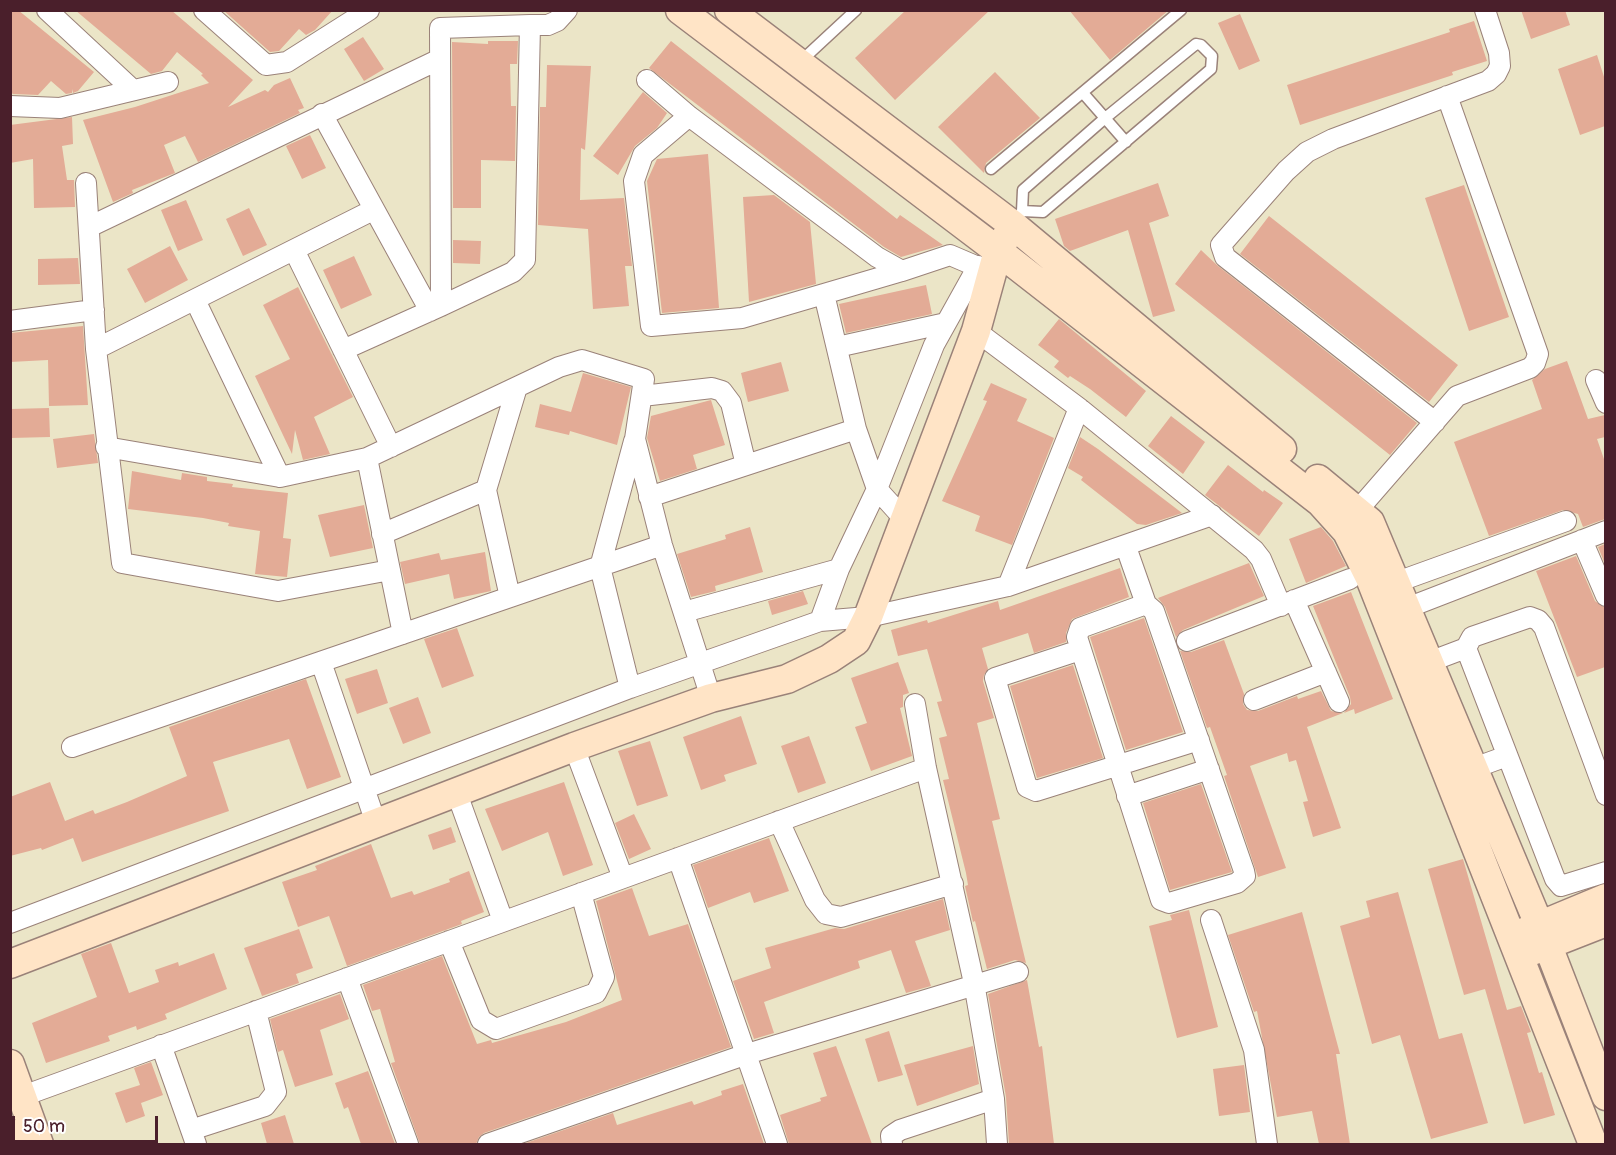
<!DOCTYPE html>
<style>
body{margin:0}
#map{position:relative;width:1616px;height:1155px;overflow:hidden;background:#ebe5c7;font-family:Pangolin,sans-serif}
canvas{display:block}
.frame{position:absolute;inset:0;border:12px solid #4a1f2b;pointer-events:none}
.scale{position:absolute;left:12px;top:1116px;width:146px;height:27px;box-sizing:border-box;border:3px solid #4a1f2b;border-top:0;padding-left:8px;font-size:18px;line-height:21px;white-space:nowrap;color:#4a1f2b;-webkit-text-stroke:4px #fff;paint-order:stroke}
</style>
<div id="map">
<canvas width="1616" height="1155"></canvas>
<div class="frame"></div>
<div class="scale">50 m</div>
</div>
<script>
const c = document.querySelector('canvas').getContext('2d');
c.lineJoin = 'round';
function paint(path, color) { c.fillStyle = color; c.fill(path, 'evenodd'); }
const poly = rows => new Path2D(rows.map(r => 'M' + r).join(''));
function trace(path, color, width, dash) { c.strokeStyle = color; c.lineWidth = width; c.lineCap = dash ? 'butt' : 'round'; c.setLineDash(dash || []); c.stroke(path); }
const building = poly([
 [10,10,18,10,94,72,78,91,73,93,72,89,72,93,66,94,51,81,38,95,13,94,10,92],
 [75,10,171,10,253,80,228,107,265,90,268,92,274,85,290,78,304,108,298,110,300,113,198,162,185,136,164,145,175,173,132,190,133,193,113,202,83,120,135,107,209,83,201,75,203,74,177,52,162,71,151,74],
 [223,10,333,10,315,30,306,35,299,29,279,51,270,52],
 [906,10,990,10,895,100,855,58],
 [1069,10,1169,10,1110,60],
 [1521,10,1565,10,1570,25,1531,39],
 [1240,14,1260,61,1239,70,1218,23],
 [1474,21,1487,61,1452,72,1453,75,1300,125,1287,85,1450,32,1449,29],
 [363,37,384,69,364,81,344,49],
 [488,41,518,41,517,64,510,64,511,106,516,106,515,161,481,160,481,208,453,208,452,42,488,44],
 [671,41,897,219,900,215,943,245,901,257,884,247,649,68],
 [1597,55,1605,80,1605,126,1580,135,1558,69],
 [547,65,591,66,585,150,581,148,580,200,624,198,632,266,625,266,629,306,593,309,588,229,538,225,540,107,546,107],
 [995,72,1040,118,986,163,984,173,938,127],
 [643,92,667,113,657,128,635,146,618,175,593,156],
 [72,117,73,144,62,146,67,180,74,180,75,207,34,208,33,159,10,163,10,125],
 [310,135,326,168,302,179,286,146],
 [708,154,719,308,662,313,647,181,657,159],
 [1158,183,1169,216,1149,223,1175,311,1153,317,1128,230,1070,251,1064,246,1055,219],
 [1464,185,1509,317,1469,331,1425,198],
 [774,195,810,222,816,284,749,302,743,197],
 [186,200,203,240,178,251,161,210],
 [249,208,267,245,243,256,226,219],
 [1269,216,1458,365,1429,402,1240,254],
 [453,240,481,241,480,264,453,263],
 [170,246,188,280,145,303,127,269],
 [1201,250,1218,266,1417,423,1390,455,1175,284],
 [354,256,372,295,341,309,323,270],
 [78,258,80,284,38,285,38,259],
 [926,285,932,314,846,333,839,304],
 [298,287,353,397,314,417,330,454,303,460,295,430,292,454,255,376,290,359,263,305],
 [1059,319,1146,391,1126,417,1090,389,1070,376,1068,378,1054,367,1059,361,1038,345],
 [83,326,88,405,49,406,48,360,10,362,10,333],
 [1567,361,1588,419,1605,415,1605,437,1597,439,1605,462,1605,519,1583,527,1578,514,1563,510,1489,536,1454,442,1542,409,1532,380,1545,369],
 [781,362,789,391,748,402,741,373],
 [583,373,631,387,617,445,570,431,569,435,535,427,540,404,571,412],
 [991,383,1027,399,1017,421,1054,438,1012,545,975,531,980,516,942,501,987,401,983,400],
 [711,400,725,445,693,455,697,469,660,481,647,438,651,416],
 [49,408,50,437,10,438,10,409],
 [1171,416,1205,442,1183,474,1148,446],
 [94,434,98,463,57,468,53,439],
 [1080,437,1098,449,1182,513,1146,525,1137,524,1081,480,1083,477,1068,468],
 [1228,465,1263,492,1264,490,1283,503,1259,536,1205,495],
 [132,471,181,480,182,473,207,477,207,481,233,484,232,487,288,493,283,538,291,539,287,577,255,574,260,531,228,526,229,523,203,518,128,509],
 [364,505,373,548,330,557,318,515],
 [750,527,763,572,715,586,716,591,691,597,677,554,726,539,725,535],
 [1321,527,1333,541,1346,566,1306,583,1289,539],
 [1605,544,1605,564,1598,547],
 [485,552,491,591,454,599,449,574,405,584,400,562,439,553,441,560],
 [1576,556,1595,601,1605,608,1605,667,1577,677,1536,571],
 [1249,563,1264,596,1183,630,1176,637,1165,607,1158,598],
 [1120,568,1129,597,1072,619,1066,633,1066,642,1034,653,1028,633,982,648,988,669,984,675,983,681,994,718,977,723,1000,819,992,821,1026,963,1015,960,987,969,975,921,973,922,965,886,968,885,966,873,943,780,949,779,939,738,947,736,937,702,942,701,927,649,898,656,891,630,927,620,928,623,998,601,1000,610],
 [803,591,808,604,772,615,768,601],
 [1351,592,1393,699,1355,714,1354,709,1344,713,1351,704,1350,697,1313,606],
 [1144,618,1183,732,1126,750,1090,637],
 [457,628,474,676,442,688,424,639],
 [1224,640,1244,694,1243,704,1247,710,1258,711,1297,696,1298,699,1321,691,1331,711,1343,713,1307,727,1341,828,1313,837,1303,802,1308,801,1296,760,1289,762,1287,753,1250,766,1286,868,1258,877,1224,776,1227,775,1210,727,1207,728,1180,651,1191,652],
 [898,662,909,693,903,695,903,707,900,708,912,756,871,771,855,727,867,723,851,678],
 [1073,665,1103,758,1037,778,1010,686],
 [377,669,388,703,357,714,345,679],
 [306,679,341,777,307,789,289,739,213,762,229,811,82,862,73,838,42,850,41,848,10,856,10,797,50,782,65,821,93,810,95,814,127,802,187,776,169,727],
 [418,697,431,733,403,744,389,708],
 [741,716,757,764,724,775,726,781,701,790,683,737],
 [809,736,826,783,798,793,781,746],
 [650,741,668,796,637,806,618,751],
 [564,782,593,865,563,876,548,832,502,851,485,809],
 [1201,784,1232,872,1170,890,1143,803],
 [634,814,651,849,629,859,615,823],
 [451,827,456,842,433,850,428,835],
 [769,838,789,891,754,903,750,892,708,908,693,865],
 [371,844,391,898,412,891,414,895,450,882,449,879,469,871,484,912,461,921,462,924,347,966,329,916,298,927,282,882,317,870,315,866],
 [1463,859,1507,1010,1521,1006,1531,1032,1527,1033,1539,1073,1542,1072,1555,1115,1524,1124,1485,989,1464,995,1428,869],
 [632,888,649,936,688,924,731,1047,484,1133,479,1137,476,1144,420,1144,391,1063,395,1062,380,1009,372,1011,363,985,442,956,477,1044,491,1040,492,1043,566,1022,622,1000,596,901],
 [1398,892,1439,1039,1462,1033,1488,1123,1431,1139,1400,1035,1372,1044,1340,926,1370,917,1366,901],
 [943,899,950,930,915,941,931,986,906,993,891,950,858,961,860,968,764,1002,774,1033,754,1039,733,981,771,968,765,948,835,928,844,929],
 [1189,910,1218,1027,1177,1038,1149,926,1172,920,1170,915],
 [1302,912,1340,1054,1336,1054,1350,1144,1319,1144,1312,1111,1277,1117,1257,1011,1254,1012,1228,935],
 [299,929,313,968,296,974,299,983,262,996,244,948],
 [111,943,129,993,159,982,155,970,178,962,179,966,214,953,227,989,165,1014,167,1019,137,1030,136,1026,108,1036,110,1041,46,1063,32,1023,97,997,81,954],
 [1027,980,1039,1047,1042,1046,1054,1144,1009,1144,1006,1097,988,994],
 [340,994,349,1019,320,1030,333,1075,295,1087,283,1050,278,1052,270,1019],
 [889,1031,903,1075,878,1082,865,1039],
 [836,1046,872,1144,789,1144,780,1115,821,1101,820,1098,827,1096,813,1053],
 [973,1046,979,1084,917,1106,904,1065],
 [151,1062,163,1095,141,1103,145,1116,126,1123,115,1093,140,1085,134,1068],
 [1244,1065,1250,1112,1219,1116,1213,1069],
 [368,1071,395,1144,361,1144,348,1107,344,1109,335,1083],
 [743,1084,764,1144,523,1144,613,1113,617,1125,692,1101,694,1105,722,1095,721,1091],
 [285,1115,294,1144,267,1144,261,1123]
]);
const lane = poly([
 [801,61,856,10],
 [1083,93,1126,142],
 [991,169,1181,10],
 [1013,225,1022,211,1023,190,1104,119,1196,44,1201,45,1212,56,1211,69,1043,212,1022,211]
]);
const street = poly([
 [47,10,133,90],
 [204,10,266,65,287,62,369,10],
 [530,25,548,25,557,21,567,10],
 [647,80,689,116,877,257,902,271,950,255,992,273],
 [10,106,60,108,168,82],
 [322,114,430,311],
 [689,116,643,155,634,181,651,326,742,318,902,271],
 [86,183,96,349,122,563,278,591,390,570],
 [89,227,440,59],
 [294,250,391,447],
 [824,294,856,429,877,489,905,520],
 [195,300,280,477],
 [10,321,94,310],
 [976,331,1079,408,1254,550,1261,559,1281,606],
 [837,347,946,323],
 [96,349,373,210],
 [343,350,441,306,513,272,525,260,530,25,440,28,441,306],
 [1596,380,1606,403],
 [642,396,712,388,722,391,731,403,746,465],
 [1435,422,1225,257,1221,245,1286,171,1307,152,1333,139,1488,81,1496,74,1500,66,1499,53,1485,10],
 [106,447,280,477,367,458,559,367,582,360,644,379,635,439,662,545,711,698],
 [367,458,403,634],
 [649,497,856,429],
 [1357,511,1457,396,1530,368,1535,363,1538,354,1447,96],
 [382,534,486,490],
 [1582,540,1606,596],
 [1126,547,1146,604,1154,611,1244,871,1245,876,1237,883,1169,903,1161,900,1077,637,1080,628,1146,604],
 [1397,582,1566,521],
 [1008,586,1079,408],
 [510,597,486,490,517,387],
 [1294,600,1339,702],
 [1407,608,1606,531],
 [684,612,839,569],
 [820,621,839,569,877,489,934,345,978,266],
 [1187,641,1350,579],
 [1466,648,1555,879,1561,886,1606,872],
 [1080,650,995,678,1027,787,1036,791,1199,740],
 [321,662,376,823],
 [1429,662,1466,648,1472,637,1530,617,1538,620,1544,627,1606,795],
 [630,688,600,567,634,441],
 [1254,700,1326,672],
 [915,704,926,768,974,983,994,1099,997,1144],
 [72,747,662,545],
 [574,747,623,878],
 [1474,768,1507,756],
 [456,791,503,921],
 [1127,796,1209,769],
 [779,821,815,900,826,914,841,917,953,884],
 [678,858,777,1144],
 [1211,920,1254,1050,1267,1144],
 [10,923,630,688,820,621,868,617,1008,586,1212,515],
 [449,941,481,1020,496,1029,596,993,604,977,581,893],
 [347,978,408,1144],
 [161,1045,196,1144],
 [23,1096,926,768],
 [191,1130,265,1106,276,1092,256,1011],
 [488,1144,747,1054,1018,972],
 [892,1144,891,1136,900,1130,994,1099]
]);
const secondary = poly([
 [680,10,998,251,1320,502,1347,532,1370,578,1593,1144],
 [729,10,1013,225,1282,449],
 [1318,479,1370,522,1548,946,1606,1096],
 [1522,933,1606,898],
 [1532,951,1606,922],
 [10,964,574,747,711,698,787,679,829,659,856,641,868,617,976,331,998,251,1006,237],
 [10,1064,39,1144],
 [10,1133,15,1144]
]);
paint(building, '#e3ab96');
trace(lane, '#9a8279', 13);
trace(street, '#9a8279', 22);
trace(secondary, '#9a8279', 31);
trace(lane, '#fff', 10);
trace(street, '#fff', 20);
trace(secondary, '#ffe4c6', 28);
</script>
